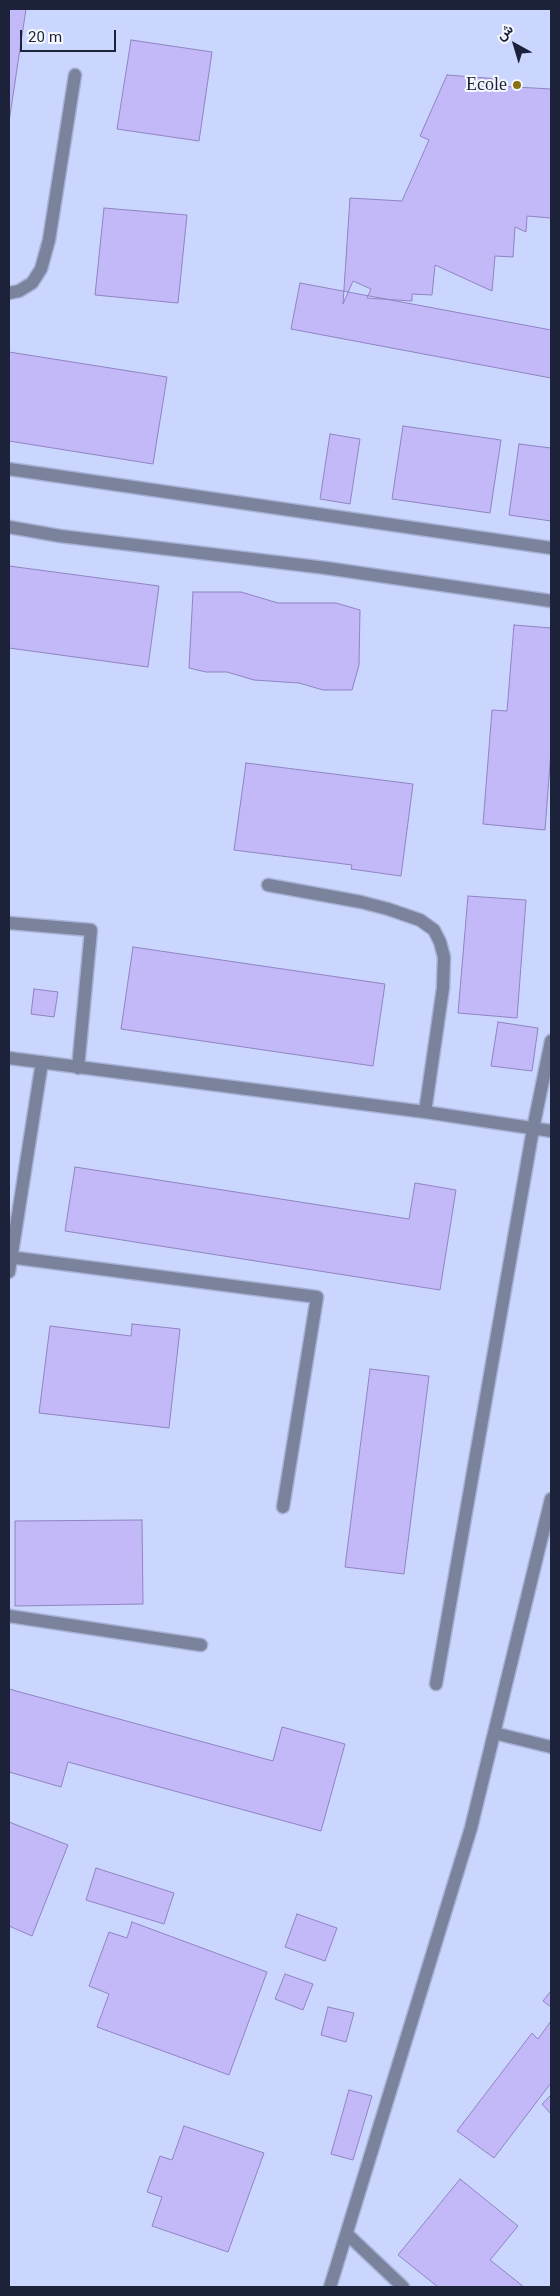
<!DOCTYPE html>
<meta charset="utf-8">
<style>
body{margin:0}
#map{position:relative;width:560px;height:2296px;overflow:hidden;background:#cad6fd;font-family:Georgia,Vazirmatn,serif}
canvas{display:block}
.frame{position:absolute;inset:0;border:10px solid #1b223a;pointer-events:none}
.north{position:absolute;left:490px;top:20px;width:50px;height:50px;-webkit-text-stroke:4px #f6f8ff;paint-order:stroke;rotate:321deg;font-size:14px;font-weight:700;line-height:20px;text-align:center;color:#1b223a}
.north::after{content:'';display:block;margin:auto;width:18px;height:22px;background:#1b223a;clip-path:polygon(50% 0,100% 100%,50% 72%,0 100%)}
.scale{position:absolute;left:20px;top:30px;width:96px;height:22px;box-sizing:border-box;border:2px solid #1b223a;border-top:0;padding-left:6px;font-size:15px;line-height:18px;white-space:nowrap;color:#1b223a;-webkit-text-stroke:4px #f6f8ff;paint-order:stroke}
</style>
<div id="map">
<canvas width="560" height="2296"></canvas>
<div class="frame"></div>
<div class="north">ش</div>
<div class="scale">20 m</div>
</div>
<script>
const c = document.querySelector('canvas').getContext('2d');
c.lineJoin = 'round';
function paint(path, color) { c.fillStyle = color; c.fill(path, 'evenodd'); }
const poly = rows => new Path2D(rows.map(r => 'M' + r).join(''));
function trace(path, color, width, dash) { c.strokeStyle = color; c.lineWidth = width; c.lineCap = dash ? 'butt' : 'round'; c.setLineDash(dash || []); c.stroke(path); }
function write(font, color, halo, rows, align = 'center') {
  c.font = font + ' Georgia,serif'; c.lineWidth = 4; c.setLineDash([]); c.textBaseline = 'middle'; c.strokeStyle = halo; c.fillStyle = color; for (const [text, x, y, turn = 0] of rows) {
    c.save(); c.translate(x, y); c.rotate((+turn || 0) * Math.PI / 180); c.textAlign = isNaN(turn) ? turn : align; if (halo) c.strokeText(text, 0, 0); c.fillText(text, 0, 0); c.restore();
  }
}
const building = poly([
 [9,9,26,9,9,122,9,9],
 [131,40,212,52,199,141,117,129,131,40],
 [447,75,499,79,498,86,551,89,551,228,551,218,527,216,526,232,515,227,513,257,495,256,492,291,435,265,432,295,412,294,412,301,367,298,371,289,353,281,343,304,350,198,402,201,429,140,420,136,447,75],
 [104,208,187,215,178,303,95,295,104,208],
 [300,283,551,330,551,378,291,329,300,283],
 [9,352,167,377,153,464,9,441,9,352],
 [403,426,501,440,490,513,392,499,403,426],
 [330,434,360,439,350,504,320,499,330,434],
 [519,444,551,448,551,521,509,515,519,444],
 [9,566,159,586,148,667,9,648,9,566],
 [193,592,241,592,278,603,336,603,360,610,359,665,352,690,323,690,299,683,254,680,227,672,206,672,189,668,193,592],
 [514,625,551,628,551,751,545,830,483,824,492,710,507,711,514,625],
 [246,763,413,784,401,876,351,869,352,865,234,850,246,763],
 [468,896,526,900,517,1018,458,1013,468,896],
 [133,947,385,984,373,1066,121,1029,133,947],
 [34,989,58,992,54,1017,31,1014,34,989],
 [498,1022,538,1028,532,1071,491,1066,498,1022],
 [75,1167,409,1219,415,1183,456,1190,440,1290,65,1231,75,1167],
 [132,1324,180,1329,169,1428,39,1413,50,1326,131,1336,132,1324],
 [370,1369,429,1376,404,1574,345,1567,370,1369],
 [142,1520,143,1604,15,1606,15,1521,142,1520],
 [9,1689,273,1761,282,1727,345,1744,321,1831,68,1762,61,1787,9,1772,9,1689],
 [9,1822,68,1845,32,1936,9,1926,9,1822],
 [96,1868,174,1893,164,1924,86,1900,96,1868],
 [297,1914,337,1928,325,1961,285,1947,297,1914],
 [132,1922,267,1972,229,2075,97,2027,109,1994,89,1986,109,1932,127,1938,132,1922],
 [285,1974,313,1984,303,2010,275,1999,285,1974],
 [551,1991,551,2007,543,2001,551,1991],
 [328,2007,354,2013,346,2042,321,2035,328,2007],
 [551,2021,551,2083,494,2158,457,2131,532,2033,538,2039,551,2021],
 [349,2090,372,2096,353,2160,331,2154,349,2090],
 [551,2095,551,2114,542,2104,551,2095],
 [184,2126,264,2153,228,2252,152,2226,162,2197,147,2192,160,2156,172,2160,184,2126],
 [460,2179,518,2226,490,2260,524,2287,438,2287,398,2255,460,2179]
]);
const minor = poly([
 [9,293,19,291,32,283,41,269,49,240,75,75],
 [9,469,551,548],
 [9,527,60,536,326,568,551,601],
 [268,885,361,902,388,909,420,920,434,930,440,942,444,957,443,988,425,1112],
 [9,923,91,930,78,1068],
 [9,1058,425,1112,551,1131],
 [9,1257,317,1297,283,1507],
 [9,1272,42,1062],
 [9,1616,201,1645],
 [436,1684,533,1129,551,1041],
 [494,1733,551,1747],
 [347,2234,403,2287],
 [330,2287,471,1828,551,1499]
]);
const markers = [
 [517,85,5,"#896f10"]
];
const poiNames = [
 ["Ecole",507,85]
];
paint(building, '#c3b8f8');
trace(building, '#8f84c2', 1);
trace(minor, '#a7b2d6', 15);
trace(minor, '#7a829c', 12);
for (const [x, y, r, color] of markers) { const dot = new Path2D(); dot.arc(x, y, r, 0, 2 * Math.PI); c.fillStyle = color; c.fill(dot); trace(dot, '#f6f8ff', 2); }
write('18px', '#1b223a', '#f6f8ff', poiNames, 'right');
</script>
